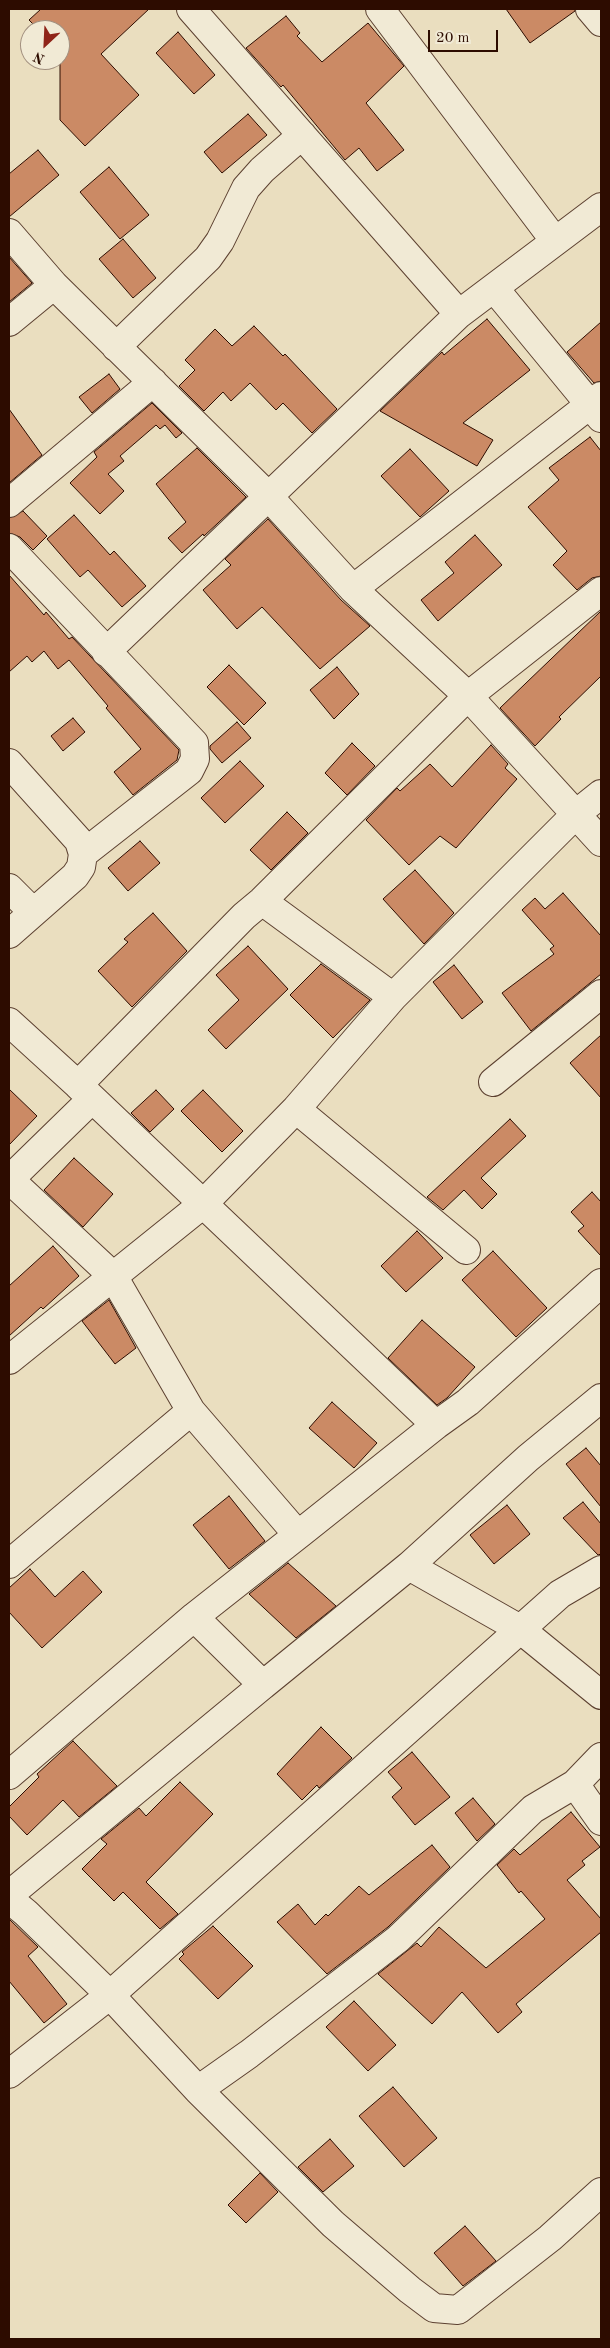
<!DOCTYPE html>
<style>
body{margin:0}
#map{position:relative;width:610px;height:2348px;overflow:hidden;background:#eadebf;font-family:"Old Standard TT",serif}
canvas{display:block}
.frame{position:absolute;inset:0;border:10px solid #2d0c00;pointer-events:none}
.north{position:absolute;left:20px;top:20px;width:50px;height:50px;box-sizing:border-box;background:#f1ead5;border:1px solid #a39180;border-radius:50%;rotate:205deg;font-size:14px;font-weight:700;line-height:20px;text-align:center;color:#2d0c00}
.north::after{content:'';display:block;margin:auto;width:18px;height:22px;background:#8f2418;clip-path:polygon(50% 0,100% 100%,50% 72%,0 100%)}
.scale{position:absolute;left:428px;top:30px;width:70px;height:22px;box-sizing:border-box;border:2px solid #2d0c00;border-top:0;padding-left:6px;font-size:15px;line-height:18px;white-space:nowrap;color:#2d0c00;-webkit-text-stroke:4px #f1ead5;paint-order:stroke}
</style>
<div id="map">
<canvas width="610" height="2348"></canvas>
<div class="frame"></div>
<div class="north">N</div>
<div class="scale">20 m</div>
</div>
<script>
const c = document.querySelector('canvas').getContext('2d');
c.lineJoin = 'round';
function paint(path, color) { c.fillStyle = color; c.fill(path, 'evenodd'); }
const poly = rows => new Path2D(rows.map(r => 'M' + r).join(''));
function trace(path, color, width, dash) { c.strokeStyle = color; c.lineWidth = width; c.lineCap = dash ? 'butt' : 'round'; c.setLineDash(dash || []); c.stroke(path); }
const building = poly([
 [41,9,149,9,101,54,139,95,85,146,60,120,60,30,39,30,29,20,41,9],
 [506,9,575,9,575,11,530,43,506,9],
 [286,16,300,33,297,36,322,62,368,23,404,66,366,103,404,150,377,171,359,148,345,160,283,85,281,87,246,48,286,16],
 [178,32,215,75,194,94,156,53,178,32],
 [248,114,267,135,222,173,204,152,248,114],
 [38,150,59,175,9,217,9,174,38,150],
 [109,167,149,215,120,239,80,192,109,167],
 [123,239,156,278,133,298,99,259,123,239],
 [9,257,32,283,9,302,9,257],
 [487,319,530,370,463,423,493,440,477,466,380,411,442,352,444,355,487,319],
 [601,322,601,381,594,383,567,352,601,322],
 [254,326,283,356,285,354,337,409,312,433,283,403,276,410,250,383,231,401,223,392,204,411,179,386,195,370,185,360,215,329,232,346,254,326],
 [109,374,120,389,92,413,79,397,109,374],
 [152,403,182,433,176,438,165,425,160,429,156,425,120,456,124,461,108,474,124,491,100,514,70,483,97,457,94,452,152,403],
 [9,409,42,455,9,483,9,409],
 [590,437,601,451,601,576,592,578,577,590,553,565,567,551,528,507,559,480,549,468,590,437],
 [197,448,246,497,204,536,203,534,182,553,168,538,186,522,156,484,197,448],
 [410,449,449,491,420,517,381,476,410,449],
 [23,511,47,536,33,550,20,537,9,533,9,518,23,511],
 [74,515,110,555,114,551,146,586,122,607,88,570,80,577,47,539,74,515],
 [268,519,341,600,370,626,320,669,262,607,237,629,203,590,231,565,225,559,268,519],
 [475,535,502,565,438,621,421,600,454,573,445,562,475,535],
 [9,575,44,615,46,612,69,639,72,637,179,750,177,760,133,795,114,772,141,749,106,708,108,706,69,660,58,669,44,651,32,662,27,656,9,672,9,575],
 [601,611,601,676,559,717,561,719,535,746,500,708,601,611],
 [229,665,266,703,244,725,207,687,229,665],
 [337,667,359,694,334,719,310,690,337,667],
 [73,718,85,732,63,751,51,736,73,718],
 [237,722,251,738,222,763,210,749,210,746,237,722],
 [352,743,375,766,347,795,325,773,352,743],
 [491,745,508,764,505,768,517,779,456,848,440,836,409,865,366,820,397,788,400,791,430,764,452,787,491,745],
 [240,761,264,786,225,823,201,798,240,761],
 [287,812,308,833,271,870,250,850,287,812],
 [140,841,160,863,128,891,108,868,140,841],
 [415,870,454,913,424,944,383,899,415,870],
 [563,893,601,936,601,974,531,1031,502,993,554,954,550,949,554,946,522,910,535,898,545,909,563,893],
 [153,913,187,951,132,1007,98,971,128,942,124,939,153,913],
 [248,946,288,989,226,1049,208,1030,239,1000,216,975,248,946],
 [321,964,370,1000,333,1038,290,995,321,964],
 [454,965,483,1002,462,1019,433,982,454,965],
 [601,1035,601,1098,570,1063,601,1035],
 [9,1089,37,1116,9,1145,9,1089],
 [156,1090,174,1109,150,1132,131,1113,156,1090],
 [203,1090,243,1131,222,1152,181,1111,203,1090],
 [510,1119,526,1136,481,1178,497,1194,482,1209,464,1190,443,1210,427,1197,510,1119],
 [74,1158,113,1194,83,1227,44,1190,74,1158],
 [592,1192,601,1202,601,1256,578,1231,584,1226,571,1212,592,1192],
 [417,1231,443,1258,406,1292,381,1266,417,1231],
 [53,1246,79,1276,43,1309,41,1307,9,1336,9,1286,53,1246],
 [493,1251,547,1308,516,1337,462,1280,493,1251],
 [109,1300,136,1348,115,1364,82,1321,109,1300],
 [422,1320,475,1367,447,1398,437,1405,388,1358,422,1320],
 [332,1402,377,1443,354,1468,309,1428,332,1402],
 [586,1448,601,1466,601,1507,566,1464,586,1448],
 [229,1496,265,1541,229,1569,193,1525,229,1496],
 [583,1502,601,1524,601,1554,598,1555,563,1518,583,1502],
 [507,1505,530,1534,494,1564,470,1535,507,1505],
 [288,1563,336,1606,296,1638,249,1594,288,1563],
 [30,1569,55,1597,83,1571,102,1592,42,1648,9,1612,9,1588,30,1569],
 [321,1727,352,1758,319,1788,317,1785,302,1800,277,1774,321,1727],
 [73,1741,117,1786,79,1817,63,1800,27,1835,9,1816,9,1807,39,1777,37,1774,73,1741],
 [412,1752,450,1797,415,1825,392,1797,402,1788,388,1772,412,1752],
 [180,1782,213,1814,146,1882,178,1914,160,1929,123,1892,114,1901,82,1869,107,1844,101,1839,139,1808,146,1816,180,1782],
 [473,1798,495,1824,477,1841,455,1813,473,1798],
 [571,1812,600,1847,582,1861,585,1865,567,1880,601,1919,601,1932,516,2004,522,2012,498,2033,462,1992,432,2024,378,1974,417,1943,421,1947,439,1927,486,1968,545,1919,521,1891,519,1893,497,1865,514,1849,520,1855,571,1812],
 [432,1845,450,1867,388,1927,327,1974,277,1922,298,1904,315,1925,326,1914,328,1916,359,1886,369,1895,432,1845],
 [9,1919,38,1947,28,1956,67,2004,44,2023,9,1981,9,1919],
 [213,1926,253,1966,218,1999,179,1959,184,1954,182,1952,213,1926],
 [354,2001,396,2045,368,2071,326,2027,354,2001],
 [393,2087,437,2138,404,2167,359,2116,393,2087],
 [330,2139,354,2166,323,2192,298,2167,330,2139],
 [260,2173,278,2192,246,2223,228,2205,260,2173],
 [465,2226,496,2261,463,2286,434,2253,465,2226]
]);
const minor = poly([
 [191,9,459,314],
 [380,9,555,241],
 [590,9,601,22],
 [9,233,54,285,269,497,353,589,468,696,601,842],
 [494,288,601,418],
 [9,322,54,285],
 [116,347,208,258,220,241,246,188,262,170,302,135],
 [9,503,153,382],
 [9,548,194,743,195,759,189,771,83,854],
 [353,589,601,396],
 [106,652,459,314,601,207],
 [9,763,79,841,83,854,81,867,75,876,9,934],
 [9,888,33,912],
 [262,901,393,997,576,814,601,794],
 [9,1022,78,1085,244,916,262,901,468,696,601,591],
 [493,1082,601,994],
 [78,1085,436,1425],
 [296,1109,466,1250],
 [9,1179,113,1276,191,1411,298,1535,436,1425,468,1402,601,1283],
 [10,1179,92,1099],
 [9,1360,203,1204,296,1109,393,997],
 [298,1535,194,1617,263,1685,409,1566,528,1458,601,1398],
 [9,1564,191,1411],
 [409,1566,520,1629,601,1695],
 [9,1775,194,1617],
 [575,1784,601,1757],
 [9,1895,263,1685],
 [9,1899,26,1913,110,1995,198,2090,249,2054,398,1939,533,1809,575,1784,601,1821],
 [9,2074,110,1995,560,1594,601,1570],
 [198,2090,333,2224,410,2290,434,2308,458,2310,550,2238,601,2192]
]);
paint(building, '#cb8a65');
trace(building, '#2d0c00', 1);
trace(minor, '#5c4030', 30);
trace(minor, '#f1ead5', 28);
</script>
